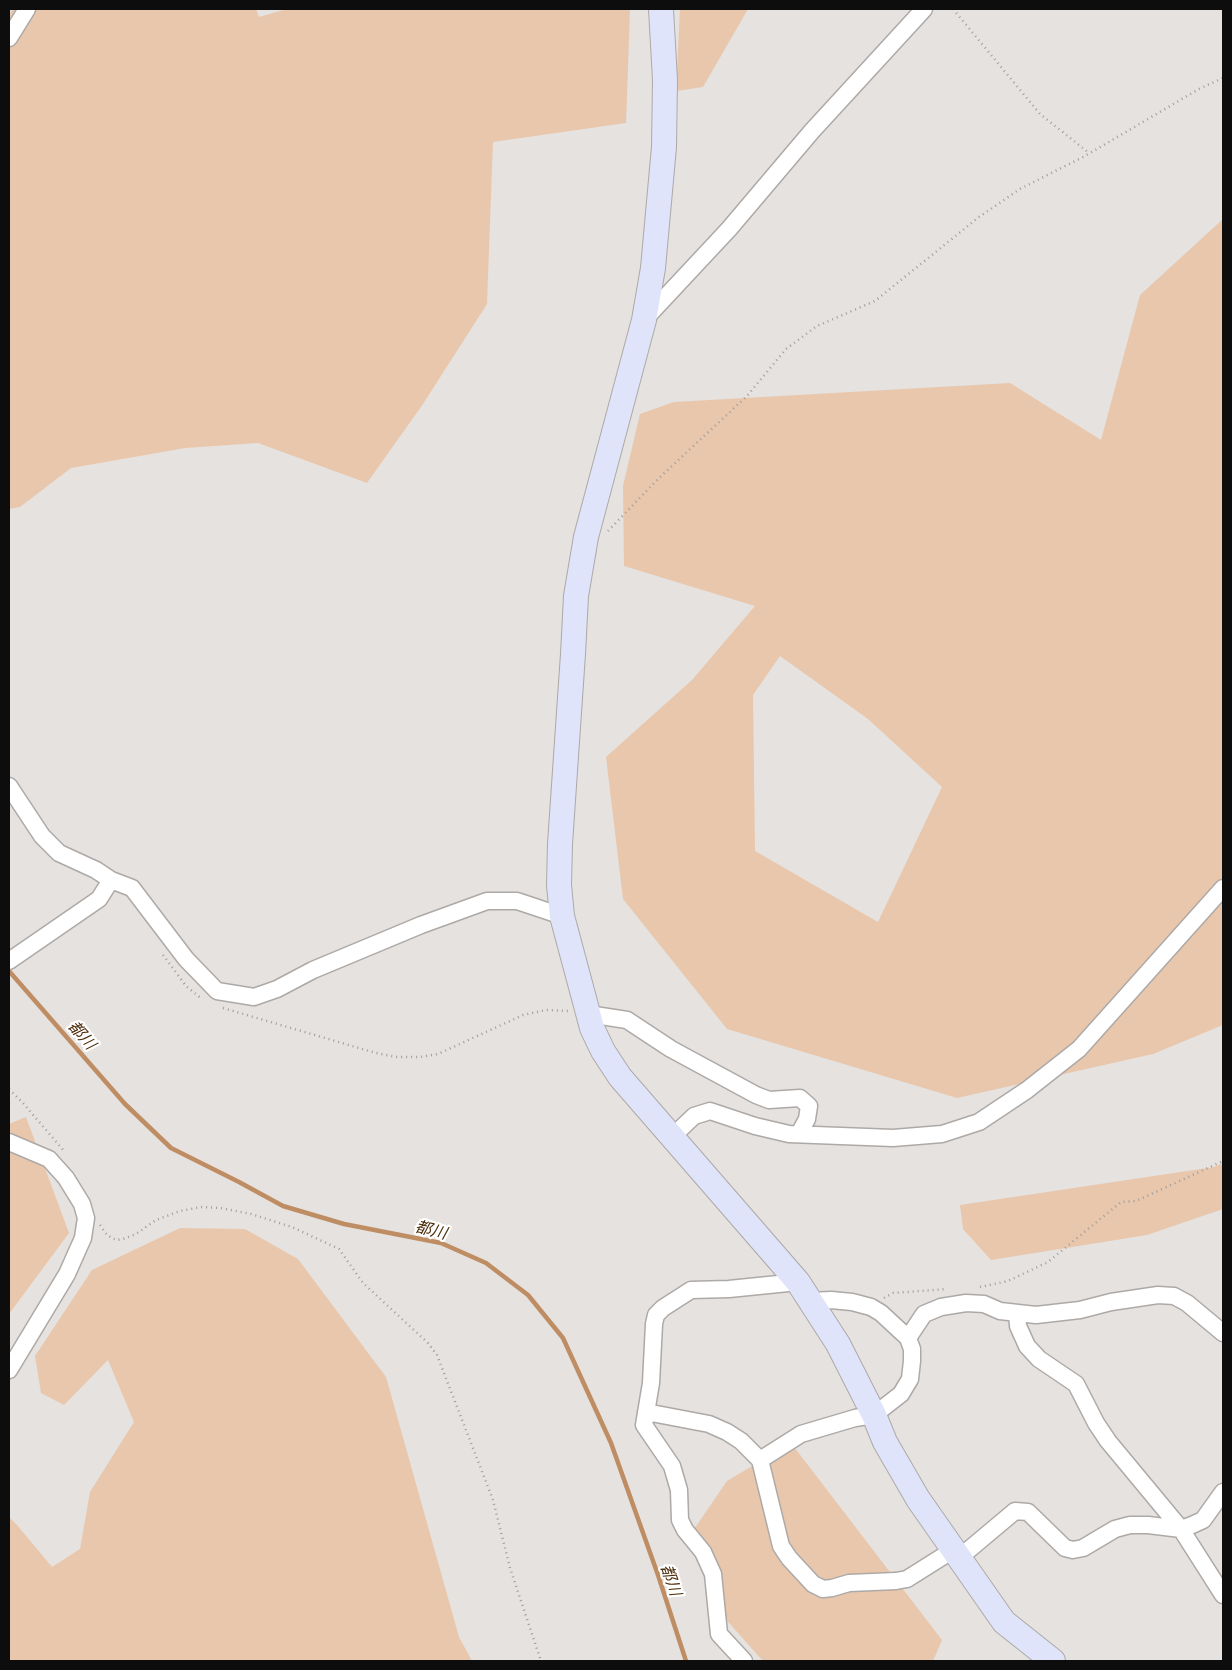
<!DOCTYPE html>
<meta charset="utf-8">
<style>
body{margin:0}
#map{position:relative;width:1232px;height:1670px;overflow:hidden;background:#e5e2df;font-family:Commissioner,sans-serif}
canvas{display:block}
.frame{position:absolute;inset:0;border:10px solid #0e0d0d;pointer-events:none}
</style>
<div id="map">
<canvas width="1232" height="1670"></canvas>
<div class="frame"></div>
</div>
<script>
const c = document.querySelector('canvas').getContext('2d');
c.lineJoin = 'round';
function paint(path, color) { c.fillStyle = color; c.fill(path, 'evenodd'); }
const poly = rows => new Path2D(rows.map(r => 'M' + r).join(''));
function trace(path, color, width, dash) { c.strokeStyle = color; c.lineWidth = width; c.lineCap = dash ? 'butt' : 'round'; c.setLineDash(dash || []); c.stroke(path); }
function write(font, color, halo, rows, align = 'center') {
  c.font = font + ' Commissioner,"Noto Sans JP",sans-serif'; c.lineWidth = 4.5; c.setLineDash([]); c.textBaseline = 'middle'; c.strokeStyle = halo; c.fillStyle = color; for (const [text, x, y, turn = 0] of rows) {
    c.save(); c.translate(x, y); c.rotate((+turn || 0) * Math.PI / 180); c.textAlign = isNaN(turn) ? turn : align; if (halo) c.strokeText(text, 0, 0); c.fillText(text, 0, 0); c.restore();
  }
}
const green = poly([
 [13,9,256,9,259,17,287,9,630,9,626,123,493,142,487,304,423,404,367,483,258,443,185,448,71,468,20,507,9,509,9,15],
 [680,9,748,9,703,87,676,91],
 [1223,219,1223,1025,1153,1054,957,1098,727,1029,623,899,606,757,692,680,755,606,624,566,623,486,640,414,674,402,1010,383,1101,440,1140,295],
 [780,656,868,719,942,787,878,922,755,851,753,695],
 [26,1117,69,1233,9,1314,9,1124],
 [1223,1163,1223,1209,1147,1235,991,1260,963,1229,960,1205,1214,1167],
 [180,1228,245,1229,298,1259,386,1377,459,1637,472,1661,9,1661,9,1517,17,1525,52,1567,80,1549,90,1492,134,1422,108,1360,64,1405,41,1393,35,1356,92,1270],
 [791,1443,942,1640,933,1661,763,1661,721,1614,690,1535,727,1481]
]);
const stream = poly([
 [9,971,125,1104,171,1148,239,1182,283,1206,344,1224,441,1243,486,1263,528,1295,563,1338,611,1443,658,1575,686,1661]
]);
const path = poly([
 [953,9,1040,114,1089,153],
 [608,531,658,479,747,396,786,349,817,326,875,301,979,217,1020,189,1085,156,1199,89,1223,78],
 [163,955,186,986,202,999],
 [223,1008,376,1053,397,1057,420,1057,438,1054,523,1015,546,1010,569,1011],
 [9,1089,23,1103,64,1151],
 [100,1225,107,1235,116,1240,123,1239,136,1234,156,1220,180,1211,201,1207,221,1208,251,1214,292,1227,339,1249,363,1283,428,1343,437,1355,493,1500,510,1568,541,1661],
 [980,1287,1008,1281,1048,1262,1121,1202,1136,1201,1223,1161],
 [884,1298,893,1293,947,1289]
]);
const street = poly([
 [9,38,27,9],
 [644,320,729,229,812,131,924,9],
 [9,786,42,836,59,853,96,870,111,880,132,888,186,959,217,991,254,997,277,989,313,970,421,925,487,901,517,901,562,916],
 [9,961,99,899,111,880],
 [588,1014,627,1020,671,1049,756,1095,769,1100,800,1098,809,1106,807,1119,799,1134],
 [672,1137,694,1116,710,1111,755,1126,789,1134,893,1138,942,1134,979,1122,1027,1090,1079,1049,1223,888],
 [9,1142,49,1159,66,1178,82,1204,86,1218,83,1238,67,1274,9,1370],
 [1017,1313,1018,1326,1027,1346,1039,1359,1076,1384,1096,1423,1108,1441,1181,1529,1223,1595],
 [908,1338,924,1314,941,1307,966,1303,984,1304,1000,1311,1036,1315,1080,1310,1111,1302,1158,1295,1174,1296,1187,1303,1223,1333],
 [646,1412,709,1424,727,1432,741,1441,760,1460,781,1546,789,1558,813,1584,823,1589,832,1588,849,1583,896,1581,907,1579,953,1550],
 [760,1460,801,1434,855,1418,874,1415,901,1394,910,1379,912,1361,912,1349,908,1338,881,1313,871,1307,852,1302,831,1300,809,1301],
 [959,1558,1015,1511,1028,1512,1065,1548,1073,1550,1083,1548,1115,1529,1130,1525,1148,1525,1181,1529,1192,1525,1203,1520,1223,1492],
 [744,1661,719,1634,713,1574,703,1552,685,1530,680,1520,679,1490,672,1466,644,1425,651,1383,654,1324,656,1315,663,1308,691,1290,729,1289,798,1282]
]);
const secondary = poly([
 [661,9,665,80,664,147,653,268,644,320,586,537,576,596,573,654,560,844,559,885,562,916,592,1028,603,1051,620,1077,798,1282,838,1344,874,1415,885,1442,918,1499,1004,1622,1053,1661]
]);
const waterNames = [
 ["都川",82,1035,49],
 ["都川",431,1230,14],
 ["都川",671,1580,71]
];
paint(green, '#e9c7ac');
trace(stream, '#bf8d63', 4.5);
trace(street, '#ada9a7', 19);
trace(secondary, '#ada9a7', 26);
trace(path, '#a09d9b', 2.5, [1, 4]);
trace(street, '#fff', 16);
trace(secondary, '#dfe4fa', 24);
write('italic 16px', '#4d2b09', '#fff', waterNames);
</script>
